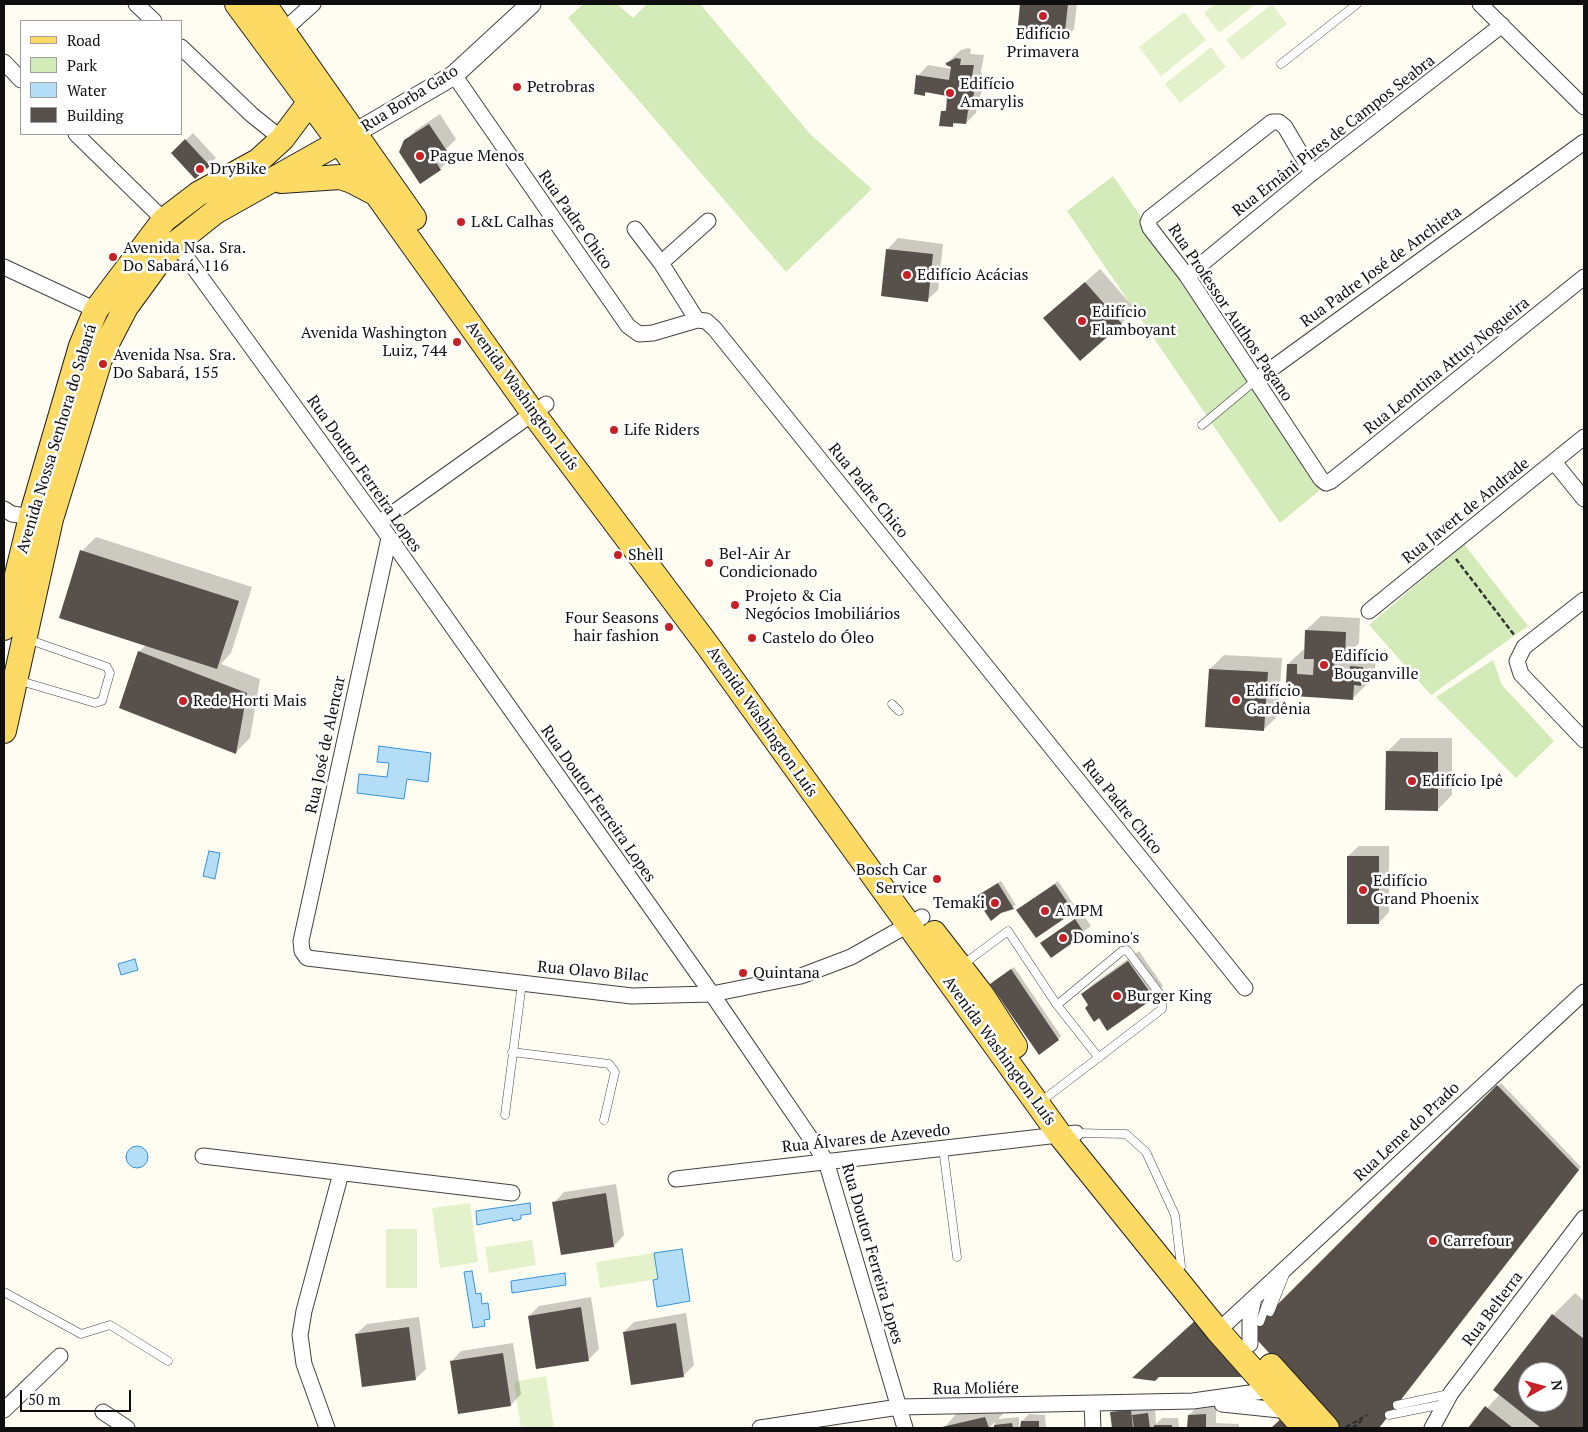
<!DOCTYPE html>
<meta charset="utf-8">
<style>
body{margin:0}
#map{position:relative;width:1588px;height:1432px;overflow:hidden;background:#fffdf1;font-family:"PT Serif",serif}
canvas{display:block}
.frame{position:absolute;inset:0;border:5px solid #0f0f0f;pointer-events:none}
.legend{position:absolute;left:20px;top:20px;width:162px;height:115px;box-sizing:border-box;background:#fff;border:1px solid #9f9f9f;margin:0;padding:6px 9px;list-style:none;font-size:15px;color:#0f0f0f}
.legend li{display:flex;align-items:center;gap:10px;height:25px}
.legend b{width:25px;border:1px solid #9f9f9f}
.north{position:absolute;left:1518px;top:1362px;width:50px;height:50px;box-sizing:border-box;background:#fff;border:1px solid #9f9f9f;border-radius:50%;rotate:83deg;font-size:14px;font-weight:700;line-height:20px;text-align:center;color:#0f0f0f}
.north::after{content:'';display:block;margin:auto;width:18px;height:22px;background:#c52127;clip-path:polygon(50% 0,100% 100%,50% 72%,0 100%)}
.scale{position:absolute;left:20px;top:1390px;width:111px;height:22px;box-sizing:border-box;border:2px solid #0f0f0f;border-top:0;padding-left:6px;font-size:15px;line-height:18px;white-space:nowrap;color:#0f0f0f;-webkit-text-stroke:4px #fff;paint-order:stroke}
</style>
<div id="map">
<canvas width="1588" height="1432"></canvas>
<div class="frame"></div>
<ul class="legend">
<li><b style="height:6px;background:#fdda64"></b>Road</li>
<li><b style="height:14px;background:#d2ebb9"></b>Park</li>
<li><b style="height:14px;background:#b4def8"></b>Water</li>
<li><b style="height:14px;background:#58504b"></b>Building</li>
</ul>
<div class="north">N</div>
<div class="scale">50 m</div>
</div>
<script>
const c = document.querySelector('canvas').getContext('2d');
c.lineJoin = 'round';
function paint(path, color) { c.fillStyle = color; c.fill(path, 'evenodd'); }
const poly = rows => new Path2D(rows.map(r => 'M' + r).join(''));
function trace(path, color, width, dash) { c.strokeStyle = color; c.lineWidth = width; c.lineCap = dash ? 'butt' : 'round'; c.setLineDash(dash || []); c.stroke(path); }
function write(font, color, halo, rows, align = 'center') {
  c.font = font + ' "PT Serif",serif'; c.lineWidth = 5; c.setLineDash([]); c.textBaseline = 'middle'; c.strokeStyle = halo; c.fillStyle = color; for (const [text, x, y, turn = 0] of rows) {
    c.save(); c.translate(x, y); c.rotate((+turn || 0) * Math.PI / 180); c.textAlign = isNaN(turn) ? turn : align; if (halo) c.strokeText(text, 0, 0); c.fillText(text, 0, 0); c.restore();
  }
}
const green = poly([
 [583,4,617,4,633,18,647,4,700,4,811,135,872,189,786,272,568,18],
 [1113,176,1326,485,1280,523,1067,211],
 [1464,544,1528,626,1431,695,1369,625],
 [1493,660,1502,685,1554,741,1516,778,1436,697]
]);
const pitch = poly([
 [1215,4,1256,4,1219,33,1204,13],
 [1272,4,1287,24,1242,60,1226,40],
 [1184,12,1206,40,1161,76,1139,47],
 [1211,47,1226,67,1180,103,1165,84],
 [470,1203,478,1262,440,1268,432,1208],
 [386,1229,417,1229,417,1288,386,1288],
 [532,1240,536,1265,489,1273,485,1247],
 [654,1253,658,1279,600,1288,596,1262],
 [546,1376,554,1428,521,1428,514,1382]
]);
const water = poly([
 [379,746,431,753,428,782,407,779,404,799,357,793,359,774,387,777,389,763,377,762,379,746],
 [209,851,220,853,215,879,203,876,209,851],
 [135,959,138,970,121,975,118,964,135,959],
 '126 1157a11 11 0 1 1 22 0a11 11 0 1 1-22 0Z',
 [530,1203,531,1214,521,1215,521,1219,513,1221,512,1218,477,1225,476,1211,530,1203],
 [682,1249,690,1301,657,1307,653,1280,658,1279,654,1253,682,1249],
 [472,1271,476,1294,481,1293,482,1304,488,1303,490,1319,484,1320,485,1326,473,1328,464,1272,472,1271],
 [565,1273,566,1285,512,1293,511,1281,565,1273]
]);
const shadow = poly([
 [1022,4,1077,4,1074,29,1063,40,1050,29,1039,27,1032,34,1018,34],
 [968,48,971,49,970,54,984,55,981,71,984,81,982,92,978,99,976,113,966,123,957,122,952,126,943,112,948,107,948,95,928,92,924,95,918,76,928,65,952,69,953,66,948,65,950,60,961,50],
 [440,114,456,139,445,150,451,158,440,169,421,182,405,141,416,130],
 [193,133,216,158,195,177,173,153],
 [898,238,943,244,938,290,927,300,882,295,888,249],
 [1100,269,1135,309,1121,324,1045,318],
 [96,537,252,587,231,653,221,664,260,679,250,738,236,752,139,652,146,645,82,551],
 [1321,616,1360,618,1359,643,1348,654,1347,663,1355,663,1365,653,1376,653,1375,670,1367,678,1367,684,1353,698,1296,683,1288,664,1303,650,1306,650,1306,630],
 [1224,655,1282,658,1278,716,1263,730,1210,669],
 [1401,738,1452,738,1452,795,1438,809,1387,752],
 [1359,846,1389,846,1389,912,1379,923,1348,856],
 [1001,881,1016,905,1001,912,980,894],
 [1058,881,1076,908,1073,911,1021,907],
 [1082,913,1091,926,1051,956,1042,943],
 [1139,951,1163,986,1153,997,1090,1005,1083,994,1093,984],
 [1014,967,1061,1036,1058,1039,994,981],
 [1501,1083,1581,1167,1379,1428,1338,1428,1252,1332],
 [616,1184,624,1235,614,1246,554,1203,564,1192],
 [1575,1293,1584,1301,1584,1428,1469,1428,1500,1394,1494,1389,1553,1315],
 [1528,1372,1558,1372,1558,1402,1528,1402],
 [591,1297,599,1349,589,1359,537,1368,529,1316,539,1306],
 [686,1313,694,1365,684,1375,632,1384,624,1332,634,1322],
 [419,1317,426,1369,415,1379,356,1334,367,1324],
 [513,1343,521,1394,511,1405,451,1362,461,1351],
 [1126,1399,1155,1406,1156,1424,1162,1418,1178,1418,1179,1428,1113,1428,1112,1413],
 [999,1403,1003,1414,998,1419,1019,1417,1019,1428,995,1428,995,1422,989,1428,944,1428,957,1413],
 [1216,1404,1216,1423,1239,1424,1239,1428,1188,1428,1189,1415,1199,1405],
 [1029,1414,1045,1415,1046,1428,1022,1428,1022,1421]
]);
const building = poly([
 [1020,4,1068,4,1064,41,1048,39,1049,30,1034,28,1032,35,1017,35],
 [956,58,961,59,960,65,974,65,971,82,974,93,972,104,968,111,966,124,953,123,953,127,939,126,941,111,946,111,947,96,925,92,925,96,914,94,916,75,949,80,951,67,946,65,946,63],
 [429,124,447,151,434,159,441,170,420,184,399,152,404,140],
 [185,139,210,166,195,179,171,153],
 [886,249,933,254,928,302,881,296],
 [1085,282,1122,324,1080,361,1043,318],
 [80,550,239,601,217,669,59,618],
 [1305,630,1346,632,1345,659,1335,658,1333,677,1349,678,1350,666,1363,667,1361,686,1354,685,1353,700,1294,696,1294,684,1286,683,1287,664,1297,664,1297,674,1313,675,1314,659,1304,659],
 [138,651,247,693,236,754,119,708],
 [1209,669,1268,672,1264,731,1205,727],
 [1386,751,1438,752,1438,811,1385,810],
 [1347,856,1379,856,1379,924,1347,924],
 [998,883,1014,909,1001,913,991,921,975,897],
 [1055,884,1074,912,1036,938,1016,910],
 [1075,919,1085,934,1051,958,1040,943],
 [1128,961,1154,998,1107,1031,1099,1018,1094,1022,1085,1008,1088,1005,1081,994],
 [1011,969,1059,1040,1039,1055,990,984],
 [1497,1085,1579,1170,1379,1428,1337,1428,1250,1332],
 [606,1193,614,1247,561,1255,552,1202],
 [581,1307,589,1361,536,1369,528,1316],
 [1552,1314,1584,1339,1584,1428,1541,1428,1493,1390],
 [1528,1372,1558,1372,1558,1402,1528,1402],
 [1197,1319,1248,1377,1159,1377,1155,1381,1132,1378],
 [676,1323,684,1377,631,1385,623,1332],
 [409,1327,416,1380,362,1387,355,1334],
 [503,1353,511,1406,458,1414,450,1361],
 [1485,1406,1513,1428,1468,1428],
 [1131,1410,1133,1428,1112,1428,1110,1412],
 [1148,1413,1150,1428,1134,1428,1132,1415],
 [1206,1414,1206,1428,1187,1428,1188,1415],
 [1284,1416,1296,1428,1271,1428],
 [985,1417,989,1428,942,1427],
 [1021,1421,1039,1421,1039,1428,1020,1428],
 [1012,1423,1013,1428,994,1428,994,1425],
 [1154,1425,1172,1425,1172,1428,1154,1428]
]);
const path = poly([
 [1456,559,1515,636],
 [1346,1427,1367,1415],
 [1353,1428,1362,1420]
]);
const service = poly([
 [1281,64,1357,4],
 [1202,425,1256,380],
 [17,680,95,703,102,701,110,673,107,667,27,639],
 [892,704,899,711],
 [961,966,1008,931,1057,1005,1122,951,1127,950,1162,997,1162,1009,1039,1103],
 [1057,1005,1099,1058],
 [512,1052,609,1064,615,1072,604,1120],
 [505,1115,522,983],
 [1076,1133,1126,1134,1146,1152,1175,1215,1181,1266],
 [943,1148,957,1257],
 [4,1292,81,1334,110,1325,168,1361],
 [1270,1312,1286,1272],
 [1260,1322,1274,1283],
 [1397,1405,1449,1394],
 [1389,1415,1444,1404]
]);
const minor = poly([
 [136,4,154,21],
 [1480,4,1584,107],
 [283,31,313,4],
 [181,47,252,115,282,139],
 [4,62,21,80],
 [454,75,628,326,639,334,653,333,697,320,706,321,714,328,1245,988],
 [76,134,164,220],
 [1312,173,1285,127,1279,122,1272,122,1150,218,1148,222,1150,228,1187,276,1321,479,1326,483,1331,481,1355,462,1584,277],
 [635,229,661,263],
 [176,243,379,523,712,994,826,1161,905,1428],
 [4,267,96,310],
 [1187,276,1312,173,1502,25],
 [697,320,661,263,708,221],
 [1256,380,1584,142],
 [1554,462,1584,499],
 [4,509,12,514,38,518],
 [379,523,546,404],
 [389,538,301,941,302,951,307,958,632,996,712,994,801,976,851,957,922,917],
 [1584,600,1524,647,1517,661,1521,674,1584,740],
 [1369,611,1584,437],
 [203,1156,512,1193],
 [676,1179,1076,1133],
 [1218,1331,1584,992],
 [1250,1344,1250,1316,1254,1298],
 [1092,1404,1093,1428],
 [1222,1404,1289,1411],
 [4,1410,60,1356],
 [103,1412,127,1428],
 [327,1428,304,1364,300,1335,304,1311,341,1173],
 [760,1428,899,1407,1193,1401,1271,1390],
 [1432,1428,1451,1393,1584,1218]
]);
const tertiary = poly([
 [355,133,454,75,531,4]
]);
const primary = poly([
 [237,4,340,143,533,413,708,646,1060,1135,1218,1331,1304,1428],
 [264,4,414,218],
 [281,181,340,177,352,181,373,192],
 [4,628,31,517,81,346,96,310,164,220,198,194,258,161,282,139,309,103],
 [4,731,51,519,102,353,126,307,158,263,176,243,215,212,352,135],
 [934,933,982,995,1015,1046],
 [1271,1366,1327,1428]
]);
const markers = [
 [1043,16,5,"#c52127"],
 [517,87,5,"#c52127"],
 [950,93,5,"#c52127"],
 [420,156,5,"#c52127"],
 [200,169,5,"#c52127"],
 [461,222,5,"#c52127"],
 [113,257,5,"#c52127"],
 [907,275,5,"#c52127"],
 [1082,321,5,"#c52127"],
 [457,342,5,"#c52127"],
 [103,364,5,"#c52127"],
 [614,430,5,"#c52127"],
 [618,555,5,"#c52127"],
 [709,563,5,"#c52127"],
 [735,605,5,"#c52127"],
 [669,627,5,"#c52127"],
 [752,638,5,"#c52127"],
 [1324,665,5,"#c52127"],
 [1236,700,5,"#c52127"],
 [183,701,5,"#c52127"],
 [1412,781,5,"#c52127"],
 [937,879,5,"#c52127"],
 [1363,890,5,"#c52127"],
 [995,903,5,"#c52127"],
 [1045,911,5,"#c52127"],
 [1063,938,5,"#c52127"],
 [743,973,5,"#c52127"],
 [1117,996,5,"#c52127"],
 [1433,1241,5,"#c52127"]
];
const poiNames = [
 ["Edifício",1043,34,"center"],
 ["Primavera",1043,52,"center"],
 ["Edifício",960,84],
 ["Amarylis",960,102],
 ["Petrobras",527,87],
 ["Pague Menos",430,156],
 ["DryBike",210,169],
 ["L&L Calhas",471,222],
 ["Avenida Nsa. Sra.",123,248],
 ["Do Sabará, 116",123,266],
 ["Edifício Acácias",917,275],
 ["Edifício",1092,312],
 ["Flamboyant",1092,330],
 ["Avenida Washington",447,333,"right"],
 ["Luiz, 744",447,351,"right"],
 ["Avenida Nsa. Sra.",113,355],
 ["Do Sabará, 155",113,373],
 ["Life Riders",624,430],
 ["Bel-Air Ar",719,554],
 ["Condicionado",719,572],
 ["Shell",628,555],
 ["Projeto & Cia",745,596],
 ["Negócios Imobiliários",745,614],
 ["Four Seasons",659,618,"right"],
 ["hair fashion",659,636,"right"],
 ["Castelo do Óleo",762,638],
 ["Edifício",1334,656],
 ["Bouganville",1334,674],
 ["Edifício",1246,691],
 ["Gardênia",1246,709],
 ["Rede Horti Mais",193,701],
 ["Edifício Ipê",1422,781],
 ["Bosch Car",927,870,"right"],
 ["Service",927,888,"right"],
 ["Edifício",1373,881],
 ["Grand Phoenix",1373,899],
 ["Temaki",985,903,"right"],
 ["AMPM",1055,911],
 ["Domino's",1073,938],
 ["Quintana",753,973],
 ["Burger King",1127,996],
 ["Carrefour",1443,1241]
];
const streetNames = [
 ["Rua Borba Gato",410,99,-32],
 ["Rua Ernâni Pires de Campos Seabra",1334,136,-38],
 ["Rua Padre Chico",575,220,55],
 ["Rua Padre José de Anchieta",1381,267,-36],
 ["Rua Professor Authos Pagano",1230,313,56],
 ["Rua Leontina Attuy Nogueira",1447,366,-39],
 ["Avenida Washington Luís",522,396,54],
 ["Avenida Nossa Senhora do Sabará",57,439,-73],
 ["Rua Doutor Ferreira Lopes",364,474,55],
 ["Rua Padre Chico",868,491,51],
 ["Rua Javert de Andrade",1466,511,-39],
 ["Avenida Washington Luís",762,722,55],
 ["Rua José de Alencar",326,745,-78],
 ["Rua Doutor Ferreira Lopes",598,804,55],
 ["Rua Padre Chico",1122,807,51],
 ["Rua Olavo Bilac",593,972,5],
 ["Avenida Washington Luís",999,1051,54],
 ["Rua Leme do Prado",1407,1132,-43],
 ["Rua Álvares de Azevedo",866,1139,-6],
 ["Rua Doutor Ferreira Lopes",872,1254,74],
 ["Rua Belterra",1493,1309,-53],
 ["Rua Moliére",976,1389,-1]
];
paint(green, '#d2ebb9');
paint(pitch, '#e4f2cb');
paint(water, '#b4def8');
trace(water, '#3892d2', 1);
paint(shadow, '#0003');
paint(building, '#58504b');
trace(service, '#424242', 9);
trace(minor, '#424242', 17);
trace(tertiary, '#424242', 21);
trace(primary, '#202020', 26);
trace(path, '#313131', 2.5, [5, 2.5]);
trace(service, '#fff', 8);
trace(minor, '#fff', 15);
trace(tertiary, '#fff', 19);
trace(primary, '#fdda64', 24);
for (const [x, y, r, color] of markers) { const dot = new Path2D(); dot.arc(x, y, r, 0, 2 * Math.PI); c.fillStyle = color; c.fill(dot); trace(dot, '#fff', 2); }
write('16px', '#0f0f0f', '#fff', poiNames, 'left');
write('16px', '#0f0f0f', '#fff', streetNames);
</script>
